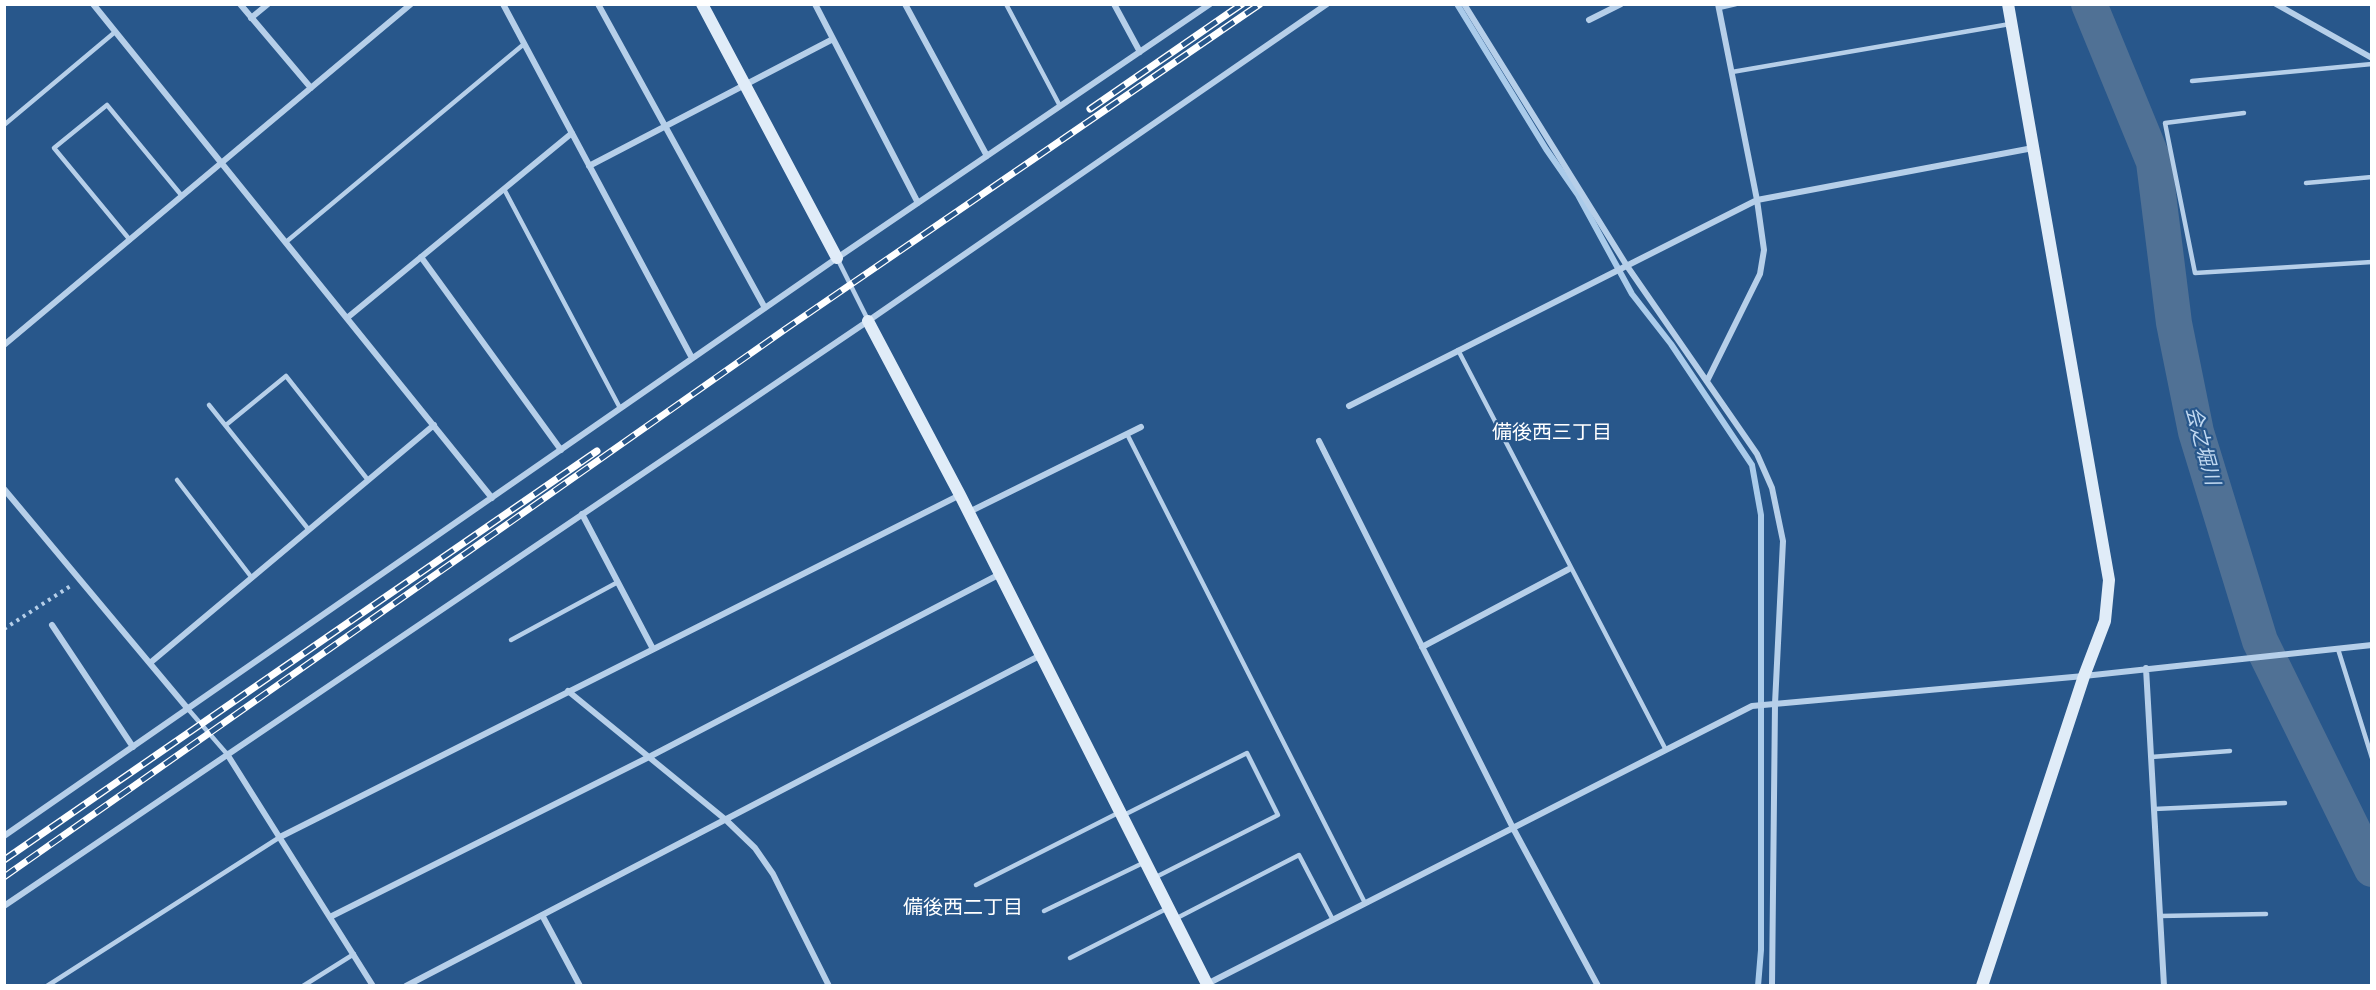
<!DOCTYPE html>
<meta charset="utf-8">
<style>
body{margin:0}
#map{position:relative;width:2376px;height:990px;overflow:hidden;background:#28578b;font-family:"PT Sans",sans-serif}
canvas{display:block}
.frame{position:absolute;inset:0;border:6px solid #fff;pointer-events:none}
</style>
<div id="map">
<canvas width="2376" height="990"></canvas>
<div class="frame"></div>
</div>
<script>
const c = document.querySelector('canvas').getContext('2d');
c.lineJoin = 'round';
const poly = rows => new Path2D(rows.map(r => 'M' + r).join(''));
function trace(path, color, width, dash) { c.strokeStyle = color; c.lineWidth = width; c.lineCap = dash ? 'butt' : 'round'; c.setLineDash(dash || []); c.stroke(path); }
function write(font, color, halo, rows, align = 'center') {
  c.font = font + ' "PT Sans","Noto Sans JP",sans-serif'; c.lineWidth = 4.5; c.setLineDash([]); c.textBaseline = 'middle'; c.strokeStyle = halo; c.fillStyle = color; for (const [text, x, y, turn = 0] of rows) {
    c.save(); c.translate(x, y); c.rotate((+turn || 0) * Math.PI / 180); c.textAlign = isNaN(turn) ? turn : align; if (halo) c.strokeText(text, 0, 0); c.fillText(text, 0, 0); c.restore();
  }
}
const stream = poly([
 [1457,4,1546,149,1578,195,1632,294,1671,344,1752,465,1761,515,1761,950,1758,986]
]);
const river = poly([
 [2089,4,2154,162,2174,323,2196,432,2260,641,2372,869]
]);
const path = poly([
 [4,629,72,585]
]);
const lane = poly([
 [1006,4,1060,106],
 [1719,8,1736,4],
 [1732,72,2010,24],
 [2192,81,2372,64],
 [2244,113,2165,123,2195,273,2372,262],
 [4,125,115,32],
 [2306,183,2372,177],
 [504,189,620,408],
 [130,240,54,148,107,105,182,196],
 [286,242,524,44],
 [837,258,868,320],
 [1458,350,1666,750],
 [209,405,309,530],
 [226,425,286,376,368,480],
 [1127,434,1365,903],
 [177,480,252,578],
 [511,640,618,582],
 [2338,649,2372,758],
 [188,709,227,754],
 [2151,757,2230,751],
 [2154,809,2285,803],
 [1122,816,1247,753,1278,815,1156,877],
 [976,885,1118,813],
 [1044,911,1143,863],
 [2160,916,2266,914],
 [1177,918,1299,855,1333,920],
 [1070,958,1166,909],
 [47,986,280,837],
 [303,986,354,954]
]);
const street = poly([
 [93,4,492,498],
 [240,4,311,88],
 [503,4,692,358],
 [598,4,765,308],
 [815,4,918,203],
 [905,4,987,156],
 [1114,4,1140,52],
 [1464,4,1627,266,1757,454,1772,488,1783,541,1775,704,1772,986],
 [2276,4,2372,58],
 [251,18,268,4],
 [1589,20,1621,4],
 [589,166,833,39],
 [421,257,561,450],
 [347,318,572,133],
 [4,345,411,4],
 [1707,381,1760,274,1764,250,1757,200,1718,4],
 [1349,406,1757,200,2033,148],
 [1319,441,1513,828,1598,986],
 [4,489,188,709],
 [969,512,1141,427],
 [582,514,653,649],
 [52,625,133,747],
 [1422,647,1569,569],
 [150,663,434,425],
 [2146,668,2164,986],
 [568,691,726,820,755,848,773,874,829,986],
 [227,754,373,986],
 [4,836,837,258,1210,4],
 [280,837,960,495],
 [4,906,868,321,1327,4],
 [542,915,580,986],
 [330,917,649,757,1000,574],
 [1207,984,1752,706,2084,676,2372,645],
 [406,986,1041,655]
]);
const secondary = poly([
 [702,4,837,258],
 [868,321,960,495,1208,986],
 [1982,986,2084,676,2105,621,2109,580,2008,4]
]);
const rail = poly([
 [1090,109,1242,4],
 [4,860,597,451],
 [4,877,787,328,1260,4]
]);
const neighbourhoodNames = [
 ["備後西三丁目",1552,433],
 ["備後西二丁目",963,908]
];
const waterNames = [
 ["会之堀川",2202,446,75]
];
trace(stream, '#aacbea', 6);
trace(river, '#507195', 36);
trace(path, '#b6cfe9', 4, [3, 4.5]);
trace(lane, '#b6cfe9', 4.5);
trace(street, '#b6cfe9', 6);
trace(secondary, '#e0ecf8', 12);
trace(rail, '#fff', 7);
trace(rail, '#28578b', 4.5, [14]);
write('20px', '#fff', '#28578b', neighbourhoodNames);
write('italic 20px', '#c2d9f1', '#28578b', waterNames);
</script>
